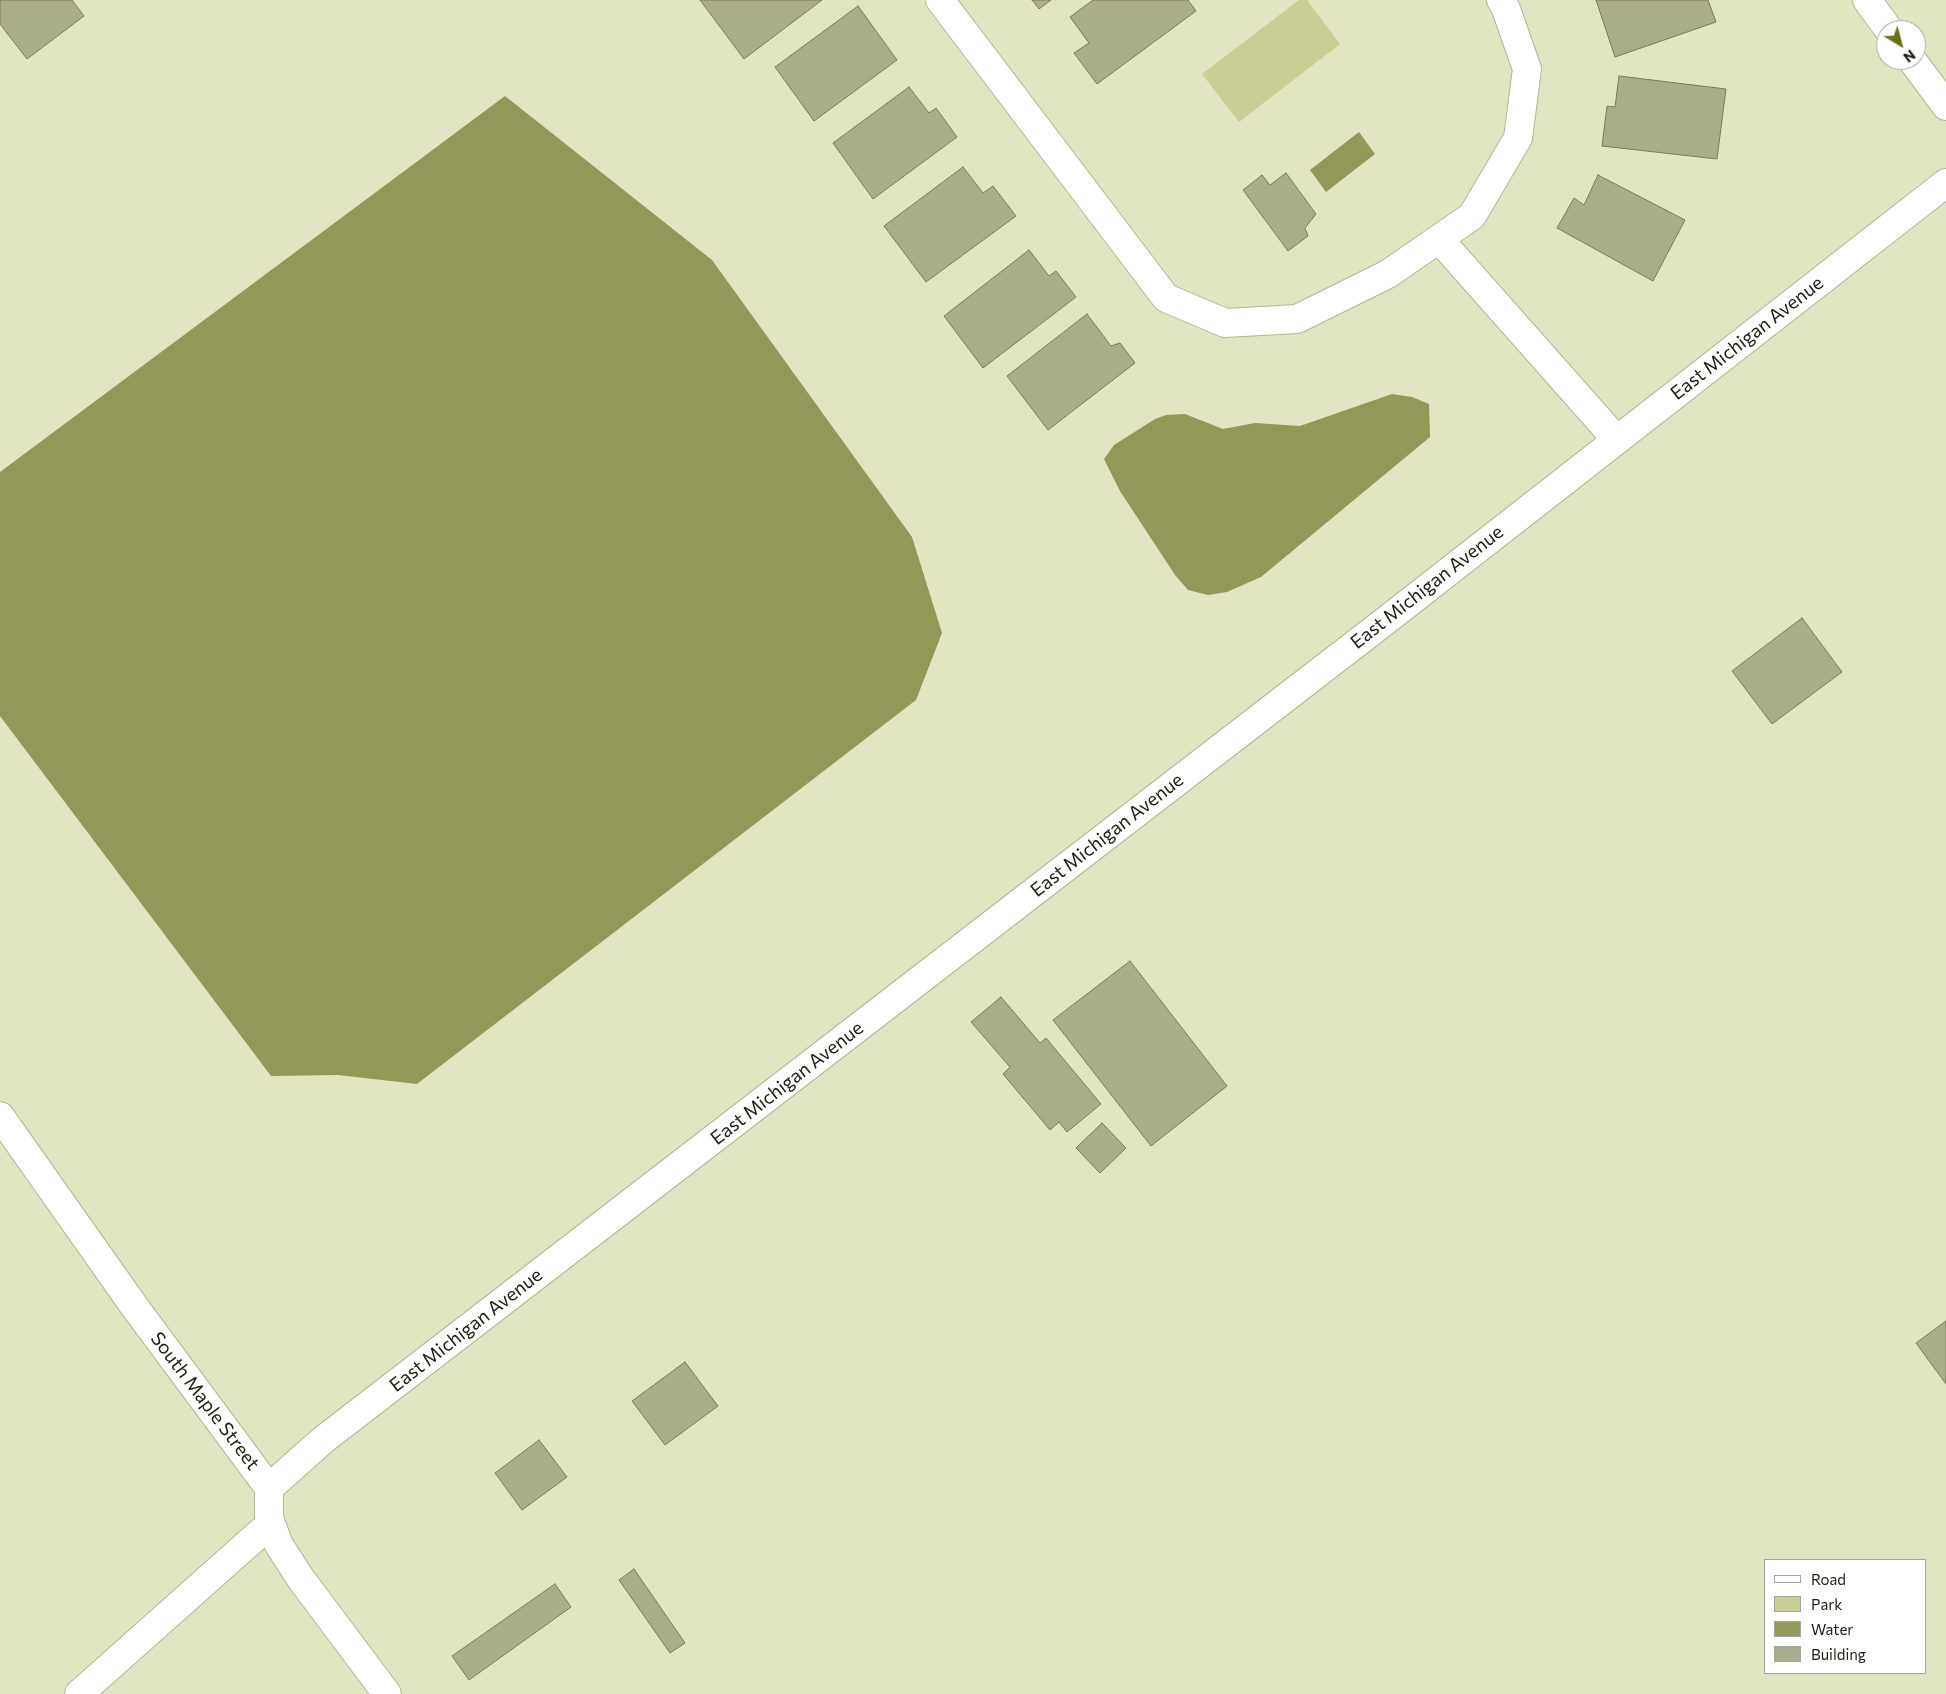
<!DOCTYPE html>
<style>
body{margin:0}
#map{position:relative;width:1946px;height:1694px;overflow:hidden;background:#e2e5c1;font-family:Commissioner,sans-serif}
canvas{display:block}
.legend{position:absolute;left:1764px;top:1559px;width:162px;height:115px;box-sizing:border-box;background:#fff;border:1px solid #a6a6a1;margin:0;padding:6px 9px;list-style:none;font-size:15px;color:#202114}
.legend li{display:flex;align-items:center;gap:10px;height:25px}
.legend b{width:25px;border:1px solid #a6a6a1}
.north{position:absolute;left:1876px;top:20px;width:50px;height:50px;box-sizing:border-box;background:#fff;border:1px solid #a6a6a1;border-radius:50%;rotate:143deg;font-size:14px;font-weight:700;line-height:20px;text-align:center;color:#202114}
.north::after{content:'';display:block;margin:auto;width:18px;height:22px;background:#6d7116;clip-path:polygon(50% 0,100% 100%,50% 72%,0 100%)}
</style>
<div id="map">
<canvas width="1946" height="1694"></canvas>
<ul class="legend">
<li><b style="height:6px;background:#fff"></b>Road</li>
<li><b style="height:14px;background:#c9ce94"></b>Park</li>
<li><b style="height:14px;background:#939757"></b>Water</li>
<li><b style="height:14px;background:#aaad8b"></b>Building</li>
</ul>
<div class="north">N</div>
</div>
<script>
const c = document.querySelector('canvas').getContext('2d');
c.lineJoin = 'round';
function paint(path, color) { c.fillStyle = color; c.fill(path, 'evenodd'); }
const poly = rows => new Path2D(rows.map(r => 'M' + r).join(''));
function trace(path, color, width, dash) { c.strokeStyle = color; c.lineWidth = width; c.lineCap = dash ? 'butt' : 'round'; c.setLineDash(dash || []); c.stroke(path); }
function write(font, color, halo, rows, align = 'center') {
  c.font = font + ' Commissioner,sans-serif'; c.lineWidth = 4; c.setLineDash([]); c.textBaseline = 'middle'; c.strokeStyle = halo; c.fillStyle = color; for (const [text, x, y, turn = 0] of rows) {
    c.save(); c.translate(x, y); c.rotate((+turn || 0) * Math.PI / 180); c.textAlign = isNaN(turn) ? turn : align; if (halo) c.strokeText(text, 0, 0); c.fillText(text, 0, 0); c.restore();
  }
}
const green = poly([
 [1299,0,1307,0,1340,44,1239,122,1202,74]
]);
const water = poly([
 [505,96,712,260,912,537,942,633,916,700,417,1084,338,1075,271,1076,0,716,0,472],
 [1359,132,1375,154,1326,192,1310,170],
 [1392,394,1412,397,1429,404,1430,437,1261,577,1227,592,1208,595,1188,590,1175,575,1120,491,1104,459,1114,445,1155,419,1166,415,1185,414,1223,429,1255,423,1300,426]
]);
const building = poly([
 [0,0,72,0,84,16,27,59,0,24,0,0],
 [700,0,822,0,744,59,700,0],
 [1032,0,1051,0,1039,9,1032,0],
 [1093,0,1188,0,1196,11,1097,84,1074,53,1089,43,1070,17,1093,0],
 [1596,0,1708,0,1716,22,1615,57,1596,0],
 [858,6,897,60,814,121,775,67,858,6],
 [1619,76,1726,89,1717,159,1602,146,1607,106,1615,107,1619,76],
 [909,87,929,113,936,108,957,137,873,199,833,143,909,87],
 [963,167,983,193,993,186,1016,216,926,282,884,226,963,167],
 [1286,173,1316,214,1305,228,1308,236,1288,251,1243,190,1262,175,1270,185,1286,173],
 [1598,175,1685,220,1653,281,1557,228,1574,198,1584,205,1598,175],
 [1029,250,1049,276,1056,271,1076,297,983,368,944,316,1029,250],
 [1087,314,1111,346,1120,343,1135,363,1048,430,1007,376,1087,314],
 [1802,618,1842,672,1772,724,1732,671,1802,618],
 [1130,961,1227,1086,1151,1146,1053,1020,1130,961],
 [1001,997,1040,1043,1046,1038,1101,1104,1067,1132,1059,1122,1050,1130,1003,1074,1010,1067,971,1022,1001,997],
 [1102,1123,1126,1148,1100,1173,1076,1148,1102,1123],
 [1946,1321,1946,1384,1916,1343,1946,1321],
 [685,1362,718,1406,665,1445,632,1401,685,1362],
 [539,1440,567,1477,522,1510,495,1473,539,1440],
 [634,1569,685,1643,670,1653,619,1580,634,1569],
 [555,1584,571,1607,469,1680,452,1656,555,1584]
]);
const minor = poly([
 [940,0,1166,298,1225,323,1297,319,1388,274,1472,216,1518,138,1527,69,1506,9,1501,0],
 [1867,0,1889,30],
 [1912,60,1946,106],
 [1439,239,1616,439],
 [0,1116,134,1306,269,1488,269,1518,279,1545,301,1579,387,1694],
 [269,1488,323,1440,1384,622,1946,183],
 [79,1694,270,1524]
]);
const streetNames = [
 ["East Michigan Avenue",1747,338,-38],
 ["East Michigan Avenue",1427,587,-38],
 ["East Michigan Avenue",1107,835,-38],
 ["East Michigan Avenue",787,1083,-38],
 ["East Michigan Avenue",466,1330,-38],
 ["South Maple Street",205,1401,53]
];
paint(green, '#c9ce94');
paint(water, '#939757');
paint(building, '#aaad8b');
trace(building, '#787b5a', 1);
trace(minor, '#b4b795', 30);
trace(minor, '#fff', 28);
write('19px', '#202114', '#fff', streetNames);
</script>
